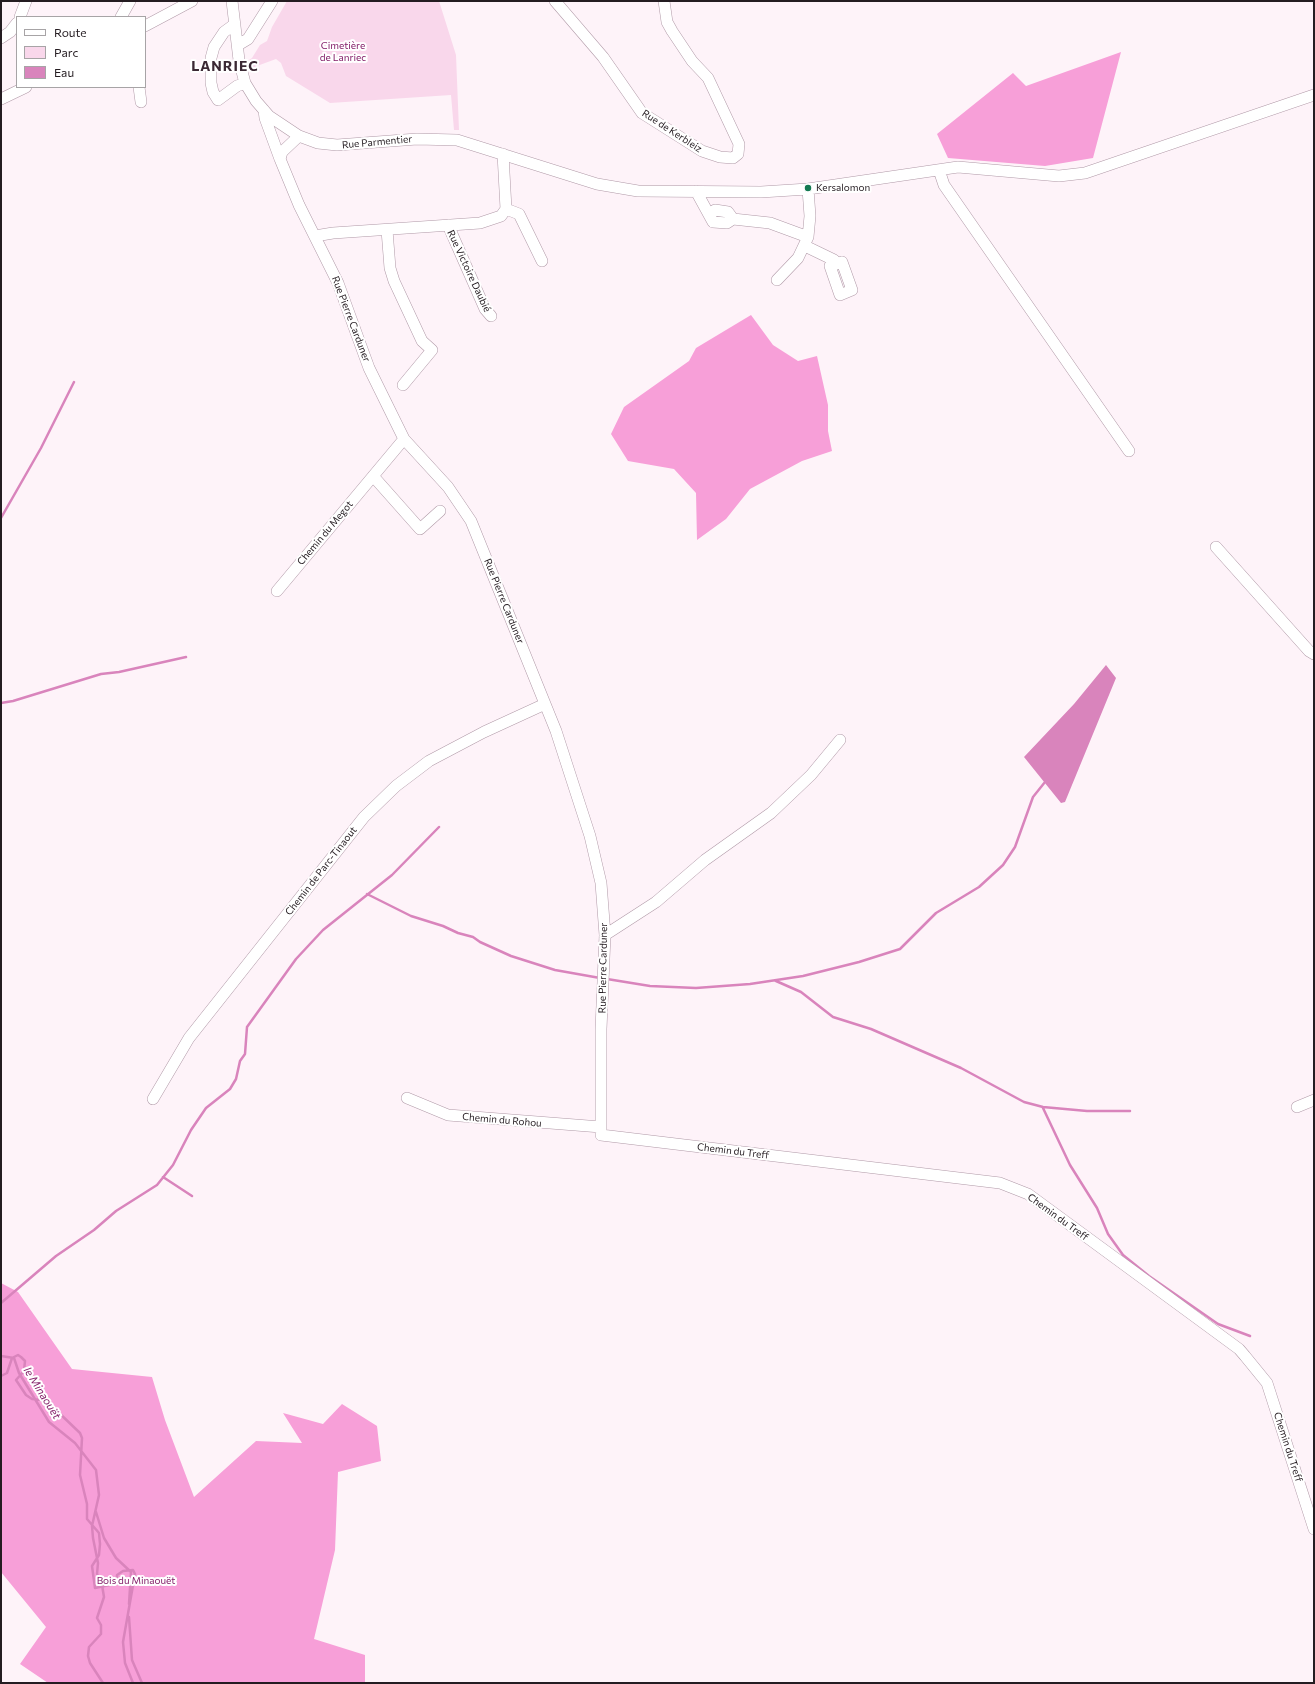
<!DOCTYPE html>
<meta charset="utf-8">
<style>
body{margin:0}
#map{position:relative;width:1315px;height:1684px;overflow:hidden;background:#fef3f9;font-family:Commissioner,sans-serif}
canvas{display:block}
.frame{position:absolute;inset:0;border:2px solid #241c21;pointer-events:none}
.legend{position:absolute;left:16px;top:16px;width:130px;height:72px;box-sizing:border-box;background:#fff;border:1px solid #a7a4a6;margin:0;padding:5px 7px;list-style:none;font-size:12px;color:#241c21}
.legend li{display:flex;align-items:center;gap:8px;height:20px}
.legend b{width:20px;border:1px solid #a7a4a6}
</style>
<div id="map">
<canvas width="1315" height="1684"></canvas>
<div class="frame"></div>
<ul class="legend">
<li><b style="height:5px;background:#fff"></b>Route</li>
<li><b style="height:11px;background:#f9d7eb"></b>Parc</li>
<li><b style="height:11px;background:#d984bc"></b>Eau</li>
</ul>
</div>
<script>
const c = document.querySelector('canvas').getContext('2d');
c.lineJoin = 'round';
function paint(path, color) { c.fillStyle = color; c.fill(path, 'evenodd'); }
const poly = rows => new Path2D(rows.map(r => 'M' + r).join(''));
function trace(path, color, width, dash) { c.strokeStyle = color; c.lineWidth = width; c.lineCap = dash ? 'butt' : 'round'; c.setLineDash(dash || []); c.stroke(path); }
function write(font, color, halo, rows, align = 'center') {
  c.font = font + ' Commissioner,sans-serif'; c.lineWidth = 4; c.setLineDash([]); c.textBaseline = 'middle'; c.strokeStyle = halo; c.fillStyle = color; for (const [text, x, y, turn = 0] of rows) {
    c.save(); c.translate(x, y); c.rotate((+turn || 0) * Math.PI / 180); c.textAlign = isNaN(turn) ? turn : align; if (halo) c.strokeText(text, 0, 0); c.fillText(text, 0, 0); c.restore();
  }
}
const green = poly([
 [287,1,439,1,456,55,459,130,454,130,451,95,330,103,286,76,281,63,276,59,246,70,243,64,252,58,260,45,267,41,272,27]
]);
const forest = poly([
 [1121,52,1093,158,1045,166,948,158,937,134,1013,73,1026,86],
 [751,315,773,345,798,361,817,356,828,405,828,431,832,451,802,461,750,489,726,519,697,540,696,493,674,469,628,461,611,434,624,407,689,361,696,348],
 [1,1283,18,1292,72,1369,152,1377,165,1420,194,1497,256,1441,302,1443,283,1413,323,1424,342,1404,377,1426,381,1461,338,1472,335,1550,314,1639,365,1655,365,1683,48,1683,20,1664,46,1627,1,1572]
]);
const water = poly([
 [1106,665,1116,678,1065,802,1061,803,1024,757,1074,704]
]);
const stream = poly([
 [1,518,41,448,74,382],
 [1,703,13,701,101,674,119,672,186,657],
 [367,894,411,916,443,926,458,933,473,937,480,942,511,956,555,970,600,978],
 [607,979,650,986,696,988,750,984,803,976,859,962,900,949,936,913,979,887,1003,865,1015,847,1033,797,1045,782],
 [776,981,801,992,833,1017,871,1029,961,1068,1024,1102,1043,1107,1087,1111,1130,1111],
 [1043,1108,1070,1165,1097,1208,1108,1234,1123,1255,1149,1276,1218,1324,1250,1336],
 [163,1177,192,1196],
 [1,1303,56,1256,94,1230,116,1211,157,1185,173,1165,191,1130,206,1108,230,1089,236,1079,240,1061,245,1054,247,1027,296,959,323,930,392,875,439,827],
 [1,1356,14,1358,19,1373,49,1422,75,1443,96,1470,99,1495,92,1526,93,1538,98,1563,97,1574,102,1585,104,1597,97,1618,101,1625,101,1634,89,1647,88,1656,90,1663,103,1683],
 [1,1376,7,1373,12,1358,18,1355,21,1357,25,1361,24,1371,16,1380,26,1395,32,1399,43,1400,56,1410,80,1433,82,1438,80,1475,87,1504,87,1519,99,1533,100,1544,99,1555,92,1566,95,1588,114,1584,117,1583,117,1575,123,1571,133,1570,135,1574,123,1642,125,1663,133,1683],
 [96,1512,104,1538,116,1558,131,1572,129,1604],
 [102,1585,130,1579],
 [129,1617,132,1660,142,1683]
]);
const minor = poly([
 [232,1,239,60,245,83,256,101,269,116,299,136,318,143,337,145,417,139,457,140,597,184,638,191,761,192,808,189,958,167,1059,176,1085,173,1314,95],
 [555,1,603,57,642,113,702,151,720,157,733,158,738,154,739,144,708,78,692,61,672,31,667,22,664,1],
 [20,17,26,1],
 [121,17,130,1],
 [235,24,224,32,214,47,211,58,211,83,213,92,218,100,237,86,245,83],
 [145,26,192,1],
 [1,38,10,32,17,23],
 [238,45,248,39,272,1],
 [139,87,141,102],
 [1,99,26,87],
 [264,110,265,118,280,159,299,205,338,283,369,368,404,439,448,487,471,521,556,731,590,836,601,883,605,935,601,1029,601,1135,1000,1183,1028,1194,1239,1349,1245,1356,1267,1383,1314,1529],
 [280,159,282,152,299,136],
 [939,170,944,185,1129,451],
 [696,191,713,222,727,223,733,219,770,223,808,237],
 [506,209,519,214,542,261],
 [709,214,715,210,728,212,733,219],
 [448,225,485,309,491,316],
 [387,230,390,268,394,281,422,341,432,350,403,385],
 [315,236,333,233,480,223,501,216,506,209,503,154],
 [805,246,834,260,836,264],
 [842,262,852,290,840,295,830,266,842,262],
 [777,280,798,258,808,237,810,216,808,189],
 [373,476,420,529,440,511],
 [1216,547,1309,651,1314,654],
 [277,591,404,439],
 [605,935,656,902,705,860,771,813,811,775,840,740],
 [407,1098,448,1115,601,1127],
 [153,1099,189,1038,364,817,396,786,429,761,484,732,545,704],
 [1297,1107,1314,1100]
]);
const markers = [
 [808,188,4,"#137951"]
];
const parkNames = [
 ["Cimetière",343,46],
 ["de Lanriec",343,58],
 ["Bois du Minaouët",136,1581]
];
const streetNames = [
 ["Rue de Kerbleiz",672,131,33],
 ["Rue Parmentier",377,142,-5],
 ["Rue Victoire Daubié",469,271,65],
 ["Rue Pierre Carduner",351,319,69],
 ["Chemin du Megot",325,533,-50],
 ["Rue Pierre Carduner",504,601,68],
 ["Chemin de Parc-Tinaout",321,871,-52],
 ["Rue Pierre Carduner",603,968,-89],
 ["Chemin du Rohou",502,1120,5],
 ["Chemin du Treff",733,1151,7],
 ["Chemin du Treff",1058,1217,36],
 ["Chemin du Treff",1288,1447,72]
];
const poiNames = [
 ["Kersalomon",816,188]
];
const waterNames = [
 ["le Minaouët",42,1393,58]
];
const districtNames = [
 ["LANRIEC",225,66]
];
paint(green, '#f9d7eb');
paint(forest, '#f79fd8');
paint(water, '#d984bc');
trace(stream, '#d984bc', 2.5);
trace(minor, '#b099a7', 12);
trace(minor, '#fff', 11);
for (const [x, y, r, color] of markers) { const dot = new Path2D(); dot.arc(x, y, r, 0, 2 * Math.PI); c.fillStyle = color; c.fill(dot); trace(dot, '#fff', 1.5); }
write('10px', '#84206a', '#fff', parkNames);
write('10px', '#241c21', '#fff', streetNames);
write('10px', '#241c21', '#fff', poiNames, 'left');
write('italic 11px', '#85216a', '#fff', waterNames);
c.letterSpacing = '1px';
write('bold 14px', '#3b2934', '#fff', districtNames);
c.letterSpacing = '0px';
</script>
